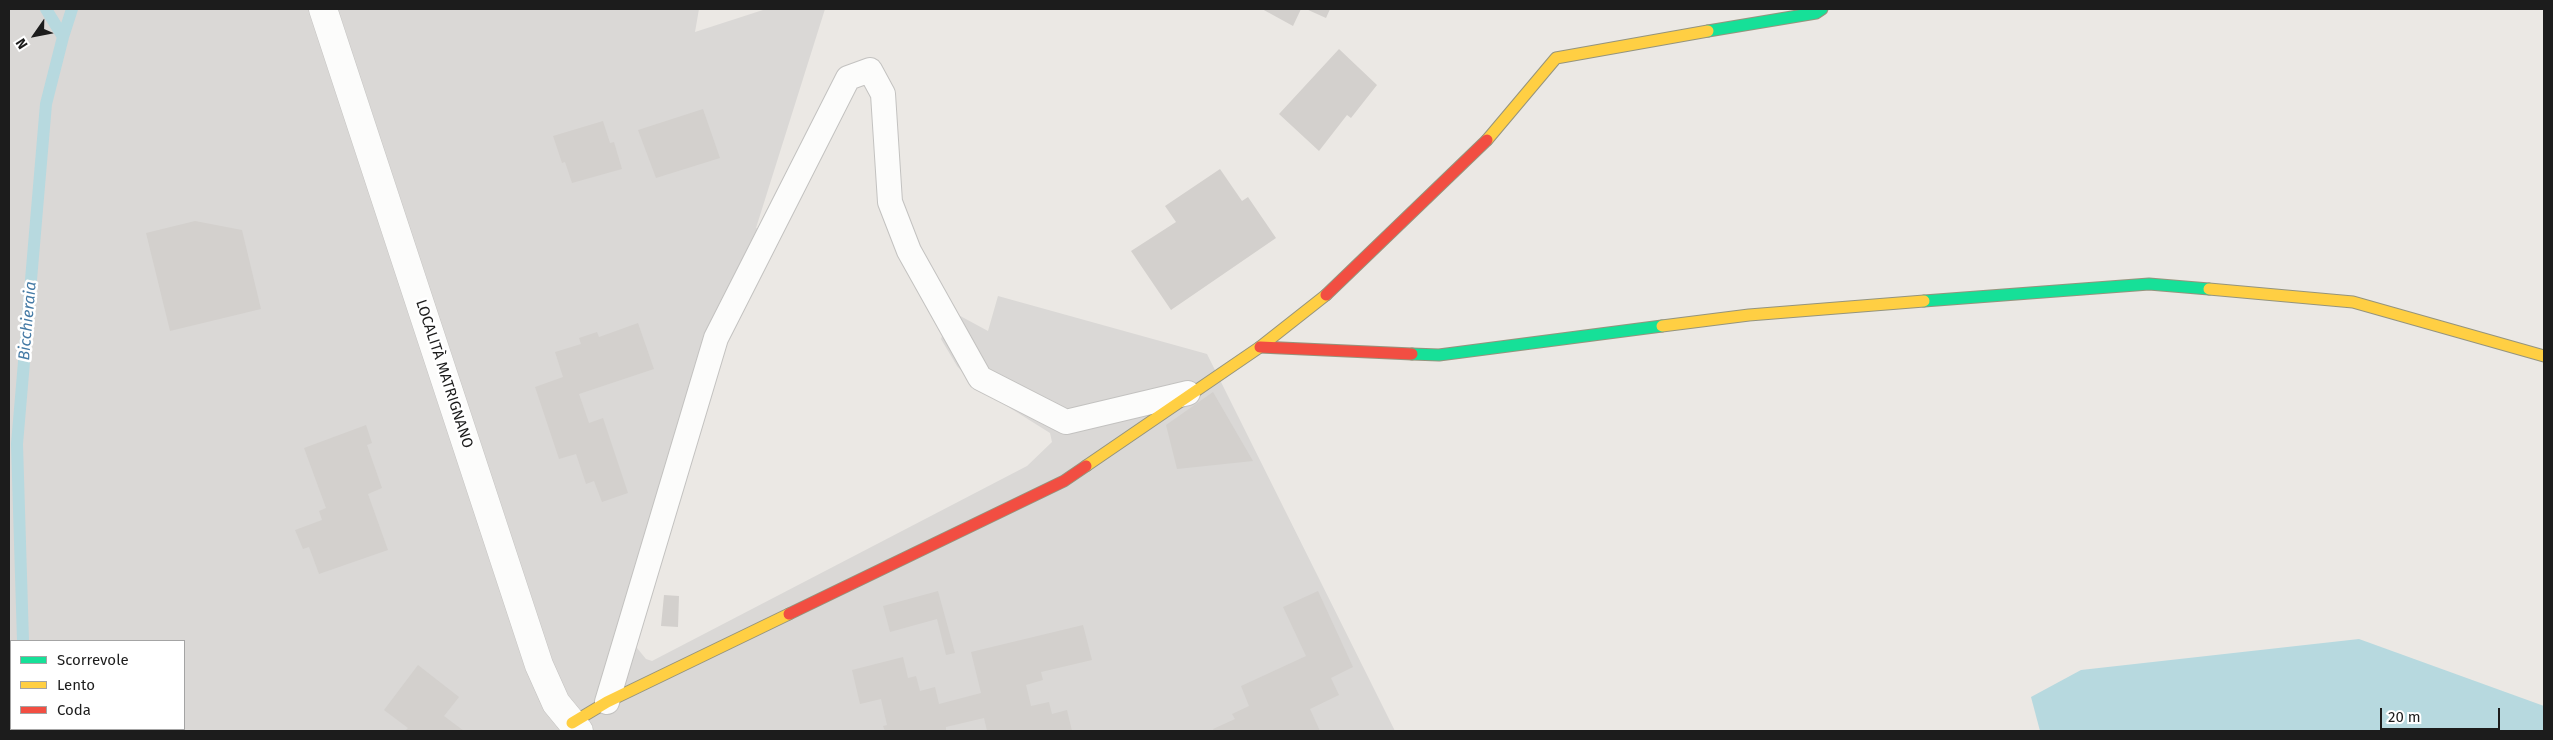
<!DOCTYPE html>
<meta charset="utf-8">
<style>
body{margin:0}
#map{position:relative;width:2553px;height:740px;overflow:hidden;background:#ebe8e4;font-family:"Fira Sans",sans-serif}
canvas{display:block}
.frame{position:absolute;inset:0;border:10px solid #1c1c1c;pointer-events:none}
.legend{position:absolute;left:10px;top:640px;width:175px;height:90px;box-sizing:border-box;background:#fff;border:1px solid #a4a4a4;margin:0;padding:6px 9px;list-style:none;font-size:15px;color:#1c1c1c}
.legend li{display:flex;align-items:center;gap:10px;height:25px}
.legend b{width:25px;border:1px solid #a4a4a4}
.north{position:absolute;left:10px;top:10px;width:50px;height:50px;-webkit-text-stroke:4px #fff;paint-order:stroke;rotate:237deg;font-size:14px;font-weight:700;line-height:20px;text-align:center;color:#1c1c1c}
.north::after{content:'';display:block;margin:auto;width:18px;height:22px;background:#1c1c1c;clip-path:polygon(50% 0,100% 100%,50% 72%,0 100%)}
.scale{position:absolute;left:2380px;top:708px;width:120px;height:22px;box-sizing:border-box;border:2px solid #1c1c1c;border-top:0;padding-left:6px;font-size:15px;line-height:18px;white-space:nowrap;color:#1c1c1c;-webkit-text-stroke:4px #fff;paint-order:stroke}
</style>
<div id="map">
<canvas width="2553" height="740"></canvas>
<div class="frame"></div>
<ul class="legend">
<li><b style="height:6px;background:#16e098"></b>Scorrevole</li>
<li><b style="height:6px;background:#ffcf43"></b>Lento</li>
<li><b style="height:6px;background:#f24e42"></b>Coda</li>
</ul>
<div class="north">N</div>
<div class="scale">20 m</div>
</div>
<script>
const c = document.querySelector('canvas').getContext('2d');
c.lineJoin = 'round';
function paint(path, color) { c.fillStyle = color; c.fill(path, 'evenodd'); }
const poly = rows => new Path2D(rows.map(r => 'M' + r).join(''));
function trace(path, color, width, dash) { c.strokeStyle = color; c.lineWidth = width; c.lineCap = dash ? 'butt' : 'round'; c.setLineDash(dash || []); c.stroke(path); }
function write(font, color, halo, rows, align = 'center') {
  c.font = font + ' "Fira Sans",sans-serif'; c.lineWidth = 5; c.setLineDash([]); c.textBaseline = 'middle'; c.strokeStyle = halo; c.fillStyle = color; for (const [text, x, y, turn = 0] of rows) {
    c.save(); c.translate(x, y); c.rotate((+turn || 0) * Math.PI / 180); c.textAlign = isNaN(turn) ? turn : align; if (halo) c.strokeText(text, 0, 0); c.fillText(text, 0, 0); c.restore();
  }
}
const residential = poly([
 [9,9,699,9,695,32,766,9,825,9,756,228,781,235,721,353,636,640,637,648,646,659,652,661,1027,466,1052,442,1050,433,975,386,957,366,941,339,951,311,988,331,998,296,1207,354,1395,731,9,731],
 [11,641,184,641,184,729,11,729]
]);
const water = poly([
 [2359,639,2544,706,2544,731,2040,731,2031,697,2081,670]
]);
const stream = poly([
 [63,37,72,9],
 [23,641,17,444,46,104,63,37,46,9],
 [25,729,25,731]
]);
const building = poly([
 [1262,9,1301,9,1293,26],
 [1306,9,1330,9,1326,18],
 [1339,49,1377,85,1351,118,1347,115,1319,151,1279,114],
 [703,109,720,158,656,178,638,130],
 [603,121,610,143,614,142,622,169,572,183,565,162,562,163,553,136],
 [1220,169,1242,201,1248,197,1276,238,1171,310,1131,251,1176,222,1165,206],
 [195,221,242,230,261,309,170,331,146,233],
 [638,323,654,369,579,394,589,423,603,418,628,493,602,502,594,481,586,484,576,454,559,459,535,387,563,377,555,352,581,344,579,338,597,332,599,337],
 [1213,392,1253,461,1177,469,1166,425],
 [366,425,372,443,367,445,382,488,368,494,388,550,319,574,309,547,303,549,295,530,322,520,319,511,326,508,304,448],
 [938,591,955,653,946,655,937,619,890,632,883,606],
 [1318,591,1353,667,1331,678,1339,695,1310,709,1320,731,1214,731,1213,729,1235,719,1232,714,1249,706,1241,686,1306,656,1283,607],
 [664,595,679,596,678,627,661,626],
 [1083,625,1092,660,1041,672,1043,680,1026,685,1031,706,1049,702,1052,714,1067,710,1072,731,987,731,984,718,946,727,946,731,885,731,883,726,887,725,881,699,860,704,852,670,903,657,908,678,916,676,920,691,935,687,939,704,981,693,971,652],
 [418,665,459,697,444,716,464,731,405,731,408,728,384,710],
 [55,729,118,729,118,731,55,731]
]);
const lane = poly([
 [607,702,716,338,848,78,870,70,883,94,890,202,909,251,980,378,1066,422,1188,393]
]);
const street = poly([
 [323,9,539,665,556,703,579,731]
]);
const fast = poly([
 [1708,31,1816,13,1822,9],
 [1924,301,2149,284,2209,289],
 [1412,354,1439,355,1662,326]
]);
const slow = poly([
 [1487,140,1556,58,1708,31],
 [2209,289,2353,302,2544,356],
 [1662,326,1749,315,1924,301],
 [1086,466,1260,347,1326,295],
 [572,723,607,702,789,614]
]);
const jam = poly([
 [1326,295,1487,140],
 [1260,347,1412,354],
 [789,614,1064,481,1086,466]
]);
const streetNames = [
 ["LOCALITÀ MATRIGNANO",444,374,72]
];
const waterNames = [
 ["Bicchieraia",28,321,-85]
];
paint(residential, '#dad8d6');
paint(water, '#b7d9df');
trace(stream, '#b7d9df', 12);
paint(building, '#d3d0cd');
trace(lane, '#c3c2c0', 26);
trace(street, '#c3c2c0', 29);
trace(fast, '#95947d', 13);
trace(slow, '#95947d', 13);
trace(jam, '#95947d', 13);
trace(lane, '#fcfcfb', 24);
trace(street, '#fcfcfb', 28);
trace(fast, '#16e098', 11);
trace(slow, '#ffcf43', 11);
trace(jam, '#f24e42', 11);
write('15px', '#1c1c1c', '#fff', streetNames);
write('italic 16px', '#447aa5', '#fff', waterNames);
</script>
